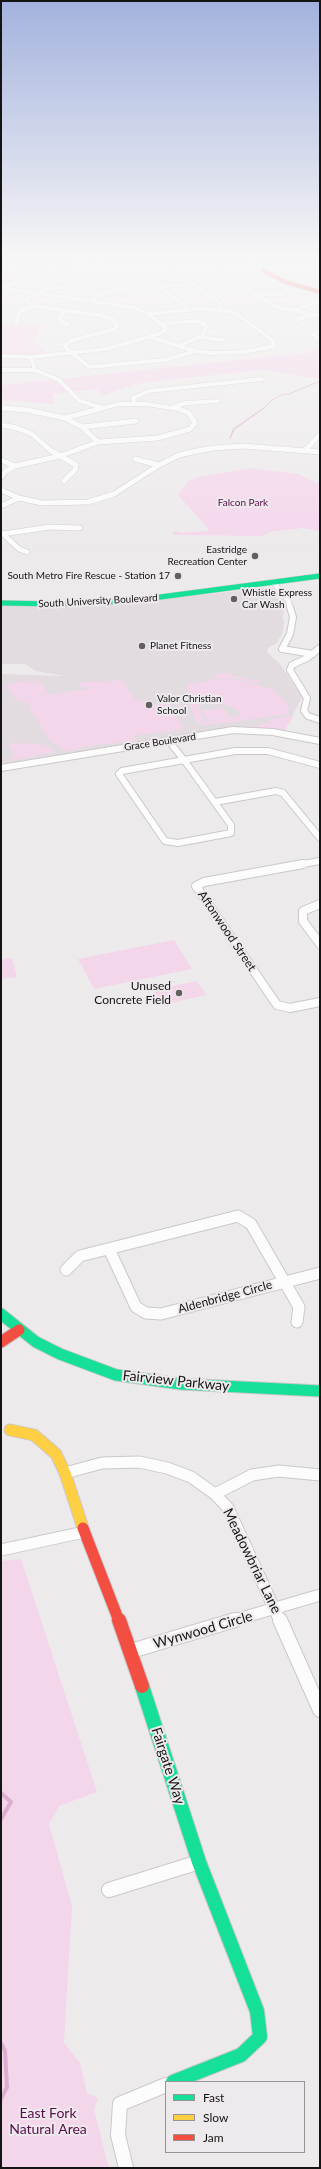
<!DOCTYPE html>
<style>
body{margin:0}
#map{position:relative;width:321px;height:2169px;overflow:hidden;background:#edeaec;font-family:Lato,sans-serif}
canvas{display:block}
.frame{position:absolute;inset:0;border:2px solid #151415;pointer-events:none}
.legend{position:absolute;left:165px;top:2081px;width:140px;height:72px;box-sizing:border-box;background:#eee9ec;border:1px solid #979496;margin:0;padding:5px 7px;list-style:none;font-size:12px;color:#151415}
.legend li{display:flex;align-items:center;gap:8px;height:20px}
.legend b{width:20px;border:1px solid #979496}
</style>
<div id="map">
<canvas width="321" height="2169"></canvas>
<div class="frame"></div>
<ul class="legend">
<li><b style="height:5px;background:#16e098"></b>Fast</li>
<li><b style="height:5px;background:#ffcf43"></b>Slow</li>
<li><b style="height:5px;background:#f24e42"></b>Jam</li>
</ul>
</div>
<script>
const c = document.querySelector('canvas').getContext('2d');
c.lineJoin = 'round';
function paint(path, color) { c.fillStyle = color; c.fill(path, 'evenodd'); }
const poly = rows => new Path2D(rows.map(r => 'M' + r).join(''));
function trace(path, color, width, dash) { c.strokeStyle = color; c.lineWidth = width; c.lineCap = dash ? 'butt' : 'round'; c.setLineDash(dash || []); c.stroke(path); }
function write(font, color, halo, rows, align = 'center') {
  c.font = font + ' Lato,sans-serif'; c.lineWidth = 4; c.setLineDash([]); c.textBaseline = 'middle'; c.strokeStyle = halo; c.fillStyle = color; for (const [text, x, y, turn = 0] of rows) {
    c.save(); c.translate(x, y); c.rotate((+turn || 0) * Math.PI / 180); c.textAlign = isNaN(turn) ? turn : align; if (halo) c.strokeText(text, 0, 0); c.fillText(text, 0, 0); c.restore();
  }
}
const built = poly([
 [265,588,271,589,280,602,284,613,282,617,284,621,283,631,277,643,268,648,267,652,280,664,302,697,285,730,249,727,223,729,1,764,1,674,65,676,36,671,25,664,1,664,1,606,117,604]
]);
const green = poly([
 [297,254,320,254,320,264,312,264],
 [1,264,10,267,8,271,13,276,23,279,1,286],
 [10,324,39,325,39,334,32,339,49,354,1,354,1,325],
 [308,348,320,349,320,379,262,370,139,383,103,396,97,389,53,394,55,404,1,400,1,385,314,352],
 [251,468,298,474,319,484,320,531,303,528,269,532,263,536,173,535,173,532,178,531,180,533,208,531,207,527,178,495,188,481,198,477],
 [224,673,233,673,229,675,260,681,259,683,239,679,211,678,210,677],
 [225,679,245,681,273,690,287,703,290,713,234,722,205,725,198,723,191,709,186,684],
 [205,703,219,703,232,706,239,711,240,716,204,722,198,706],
 [122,680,136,701,143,700,158,705,167,702,173,710,171,711,184,726,179,730,131,736,136,740,82,747,67,752,49,740,41,727,44,726,41,726,29,706,31,705,22,701,13,700,94,688,79,686,77,683],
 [24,681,25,684,25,681,40,681,48,694,15,699,6,684],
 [221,708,224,709,228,717,227,718,210,720,207,719,202,711],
 [284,715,293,717,285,730,249,727,270,723,268,720,286,717],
 [17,742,19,745,28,743,45,745,51,748,55,752,8,761,14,755,8,744],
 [174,940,192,969,94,989,78,959],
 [12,958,17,977,1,979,1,959],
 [197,981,206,995,161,1005,152,990],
 [21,1559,97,1792,59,1806,49,1824,72,1906,64,2043,80,2063,87,2093,98,2098,94,2109,109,2168,1,2168,1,1561]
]);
const streamFar2 = poly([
 [263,409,272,400,283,394,289,394,320,381]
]);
const streamFar1 = poly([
 [230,438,234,429,264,408]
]);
const stream = poly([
 [1,1793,11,1802,1,1819],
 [1,2043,5,2051,7,2087,1,2099]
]);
const streetFar5 = poly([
 [152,254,220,303,221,307,219,310],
 [196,254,218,268,240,272,276,269,290,264,289,261,278,254],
 [237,254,264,271],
 [16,269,157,257],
 [320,273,310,277,320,281],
 [280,280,248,283,243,286,276,307,320,316],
 [75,286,50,288,29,297,25,301,34,306,99,315,113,319,117,326,115,329,73,340,65,345,66,348,89,367,165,360,196,351],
 [159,286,188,309],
 [1,288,132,307,149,314,166,328,162,333,106,349,31,357,1,356],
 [3,288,23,280,52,276,139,277,199,271],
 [255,294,283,294],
 [90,300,106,292,122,289,194,284],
 [68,311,60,315,59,319,68,325],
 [291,311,320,301],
 [149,314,199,309,228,311,237,314,272,340,274,346,244,352,210,353,196,351,149,337],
 [296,320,312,315],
 [16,323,20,311,34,306],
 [163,324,196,321,205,324,206,327,203,335,179,346],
 [320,331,313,334,320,339],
 [201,337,222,340],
 [31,357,35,370,59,380,80,401,100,407],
 [1,370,35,370],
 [134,403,133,398,149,391,262,379],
 [173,407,186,403,218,401],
 [1,408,15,409],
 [99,409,119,404,146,404,179,409]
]);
const streetFar4 = poly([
 [2,408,27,410,65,418,82,427,98,442],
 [65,418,103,408],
 [1,425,17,428,32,434,50,450,76,465,75,470,64,481],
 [82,427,136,421],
 [305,450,320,435],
 [135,459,159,465],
 [1,460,15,466],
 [1,477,6,471,15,466,60,456,98,442,158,438,190,429,195,423,189,413,176,408],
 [1,490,19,498,42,503,88,502,114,494,159,465,179,455,192,452,213,448,243,446,320,452],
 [1,506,19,498],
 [1,532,19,549,27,552],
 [3,534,50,527,80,528],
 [273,582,288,600,290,608]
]);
const streetFar3 = poly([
 [290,607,293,617,290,634,282,649,313,654],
 [320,648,307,658,292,665,290,670,307,698,304,711,308,716,320,720],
 [168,740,184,760],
 [184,760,231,825,231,833,178,843,165,841,119,774,122,771,184,760],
 [184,760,235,751,268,751,320,765],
 [1,768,233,730,273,732,320,741],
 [215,802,276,791,283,793,320,838],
 [297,865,320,861]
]);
const streetFar2 = poly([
 [303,864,204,882,196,886,277,1005,290,1008,320,1002],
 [320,904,303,911,303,921,320,944]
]);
const streetFar1 = poly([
 [109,1249,136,1307,146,1313,161,1314,320,1273],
 [66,1270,80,1256,238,1216,251,1224,299,1307,297,1322],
 [65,1473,102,1463,139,1462,167,1468,191,1477,215,1494,228,1508,280,1621],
 [215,1494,252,1475,279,1471,320,1475],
 [1,1550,84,1532],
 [231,1621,320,1595]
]);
const street = poly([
 [280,1620,320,1710],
 [131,1651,235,1620],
 [109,1890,199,1862],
 [126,2168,118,2135,120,2104,166,2085]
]);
const fastFar2 = poly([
 [1,603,57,604,130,601,320,576]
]);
const fastFar1 = poly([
 [1,1314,36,1342,60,1354,116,1375,181,1384,320,1391]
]);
const fast = poly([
 [142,1686,199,1862,257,2011,260,2037,241,2055,173,2082]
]);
const slow = poly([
 [10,1430,34,1435,56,1454,65,1473,83,1528]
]);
const jamFar2 = poly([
 [264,271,285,282,320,292]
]);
const jamFar1 = poly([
 [1,1342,19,1330],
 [83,1528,119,1621]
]);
const jam = poly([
 [119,1620,142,1686]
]);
const markers = [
 [255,556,4,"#615f60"],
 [178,576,4,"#615f60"],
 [234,599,4,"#615f60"],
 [142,646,4,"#615f60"],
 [149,705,4,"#615f60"],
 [179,993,4,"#615f60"]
];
const farParknames = [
 ["Falcon Park",243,503]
];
const farPoinames = [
 ["Eastridge",247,550,"right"],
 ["Recreation Center",247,562,"right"],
 ["South Metro Fire Rescue - Station 17",170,576,"right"],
 ["Whistle Express",242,593],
 ["Car Wash",242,605],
 ["Planet Fitness",150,646],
 ["Valor Christian",157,699],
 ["School",157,711]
];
const farStreetnames = [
 ["South University Boulevard",98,601,-3],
 ["Grace Boulevard",160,742,-9]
];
const streetNames = [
 ["Aftonwood Street",227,931,56],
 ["Aldenbridge Circle",225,1297,-15]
];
const poiNames = [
 ["Unused",171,986],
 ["Concrete Field",171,1000]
];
const nearStreetnames = [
 ["Fairview Parkway",176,1381,6],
 ["Meadowbriar Lane",252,1561,64],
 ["Wynwood Circle",203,1630,-16],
 ["Fairgate Way",168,1766,72]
];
const nearParknames = [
 ["East Fork",48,2113],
 ["Natural Area",48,2129]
];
paint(built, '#e2dce1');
paint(green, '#f4d6eb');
trace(streamFar2, '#dcaecf', 1);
trace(streamFar1, '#dcaecf', 1.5);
trace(stream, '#dcaecf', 4);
trace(streetFar5, '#cbc8ca', 5);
trace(streetFar4, '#cbc8ca', 6);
trace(streetFar3, '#cbc8ca', 8);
trace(streetFar2, '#cbc8ca', 10);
trace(streetFar1, '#cbc8ca', 13);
trace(street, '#cbc8ca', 16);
trace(fastFar2, '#cbc8ca', 6);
trace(fastFar1, '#cbc8ca', 13);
trace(fast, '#cbc8ca', 16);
trace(slow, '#cbc8ca', 13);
trace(jamFar2, '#cbc8ca', 5);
trace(jamFar1, '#cbc8ca', 13);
trace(jam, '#cbc8ca', 16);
trace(streetFar5, '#fcfcfc', 4);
trace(streetFar4, '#fcfcfc', 5);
trace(streetFar3, '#fcfcfc', 6);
trace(streetFar2, '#fcfcfc', 8);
trace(streetFar1, '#fcfcfc', 11);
trace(street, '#fcfcfc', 14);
trace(fastFar2, '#16e098', 5);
trace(fastFar1, '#16e098', 11);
trace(fast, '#16e098', 14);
trace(slow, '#ffcf43', 11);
trace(jamFar2, '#f24e42', 4);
trace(jamFar1, '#f24e42', 11);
trace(jam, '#f24e42', 14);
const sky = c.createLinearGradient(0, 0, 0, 557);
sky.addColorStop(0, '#a3b2de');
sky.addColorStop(0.46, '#f7f6f6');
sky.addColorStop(1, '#f7f6f600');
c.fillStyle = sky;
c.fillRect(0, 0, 321, 557);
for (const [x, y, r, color] of markers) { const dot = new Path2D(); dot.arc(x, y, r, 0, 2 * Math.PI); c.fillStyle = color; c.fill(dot); trace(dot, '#eee9ec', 1.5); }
write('10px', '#580c4a', '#eee9ec', farParknames);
write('10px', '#151415', '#eee9ec', farPoinames, 'left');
write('10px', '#151415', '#eee9ec', farStreetnames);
write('12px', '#151415', '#eee9ec', streetNames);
write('12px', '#151415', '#eee9ec', poiNames, 'right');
write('14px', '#151415', '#eee9ec', nearStreetnames);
write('14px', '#580c4a', '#eee9ec', nearParknames);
</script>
